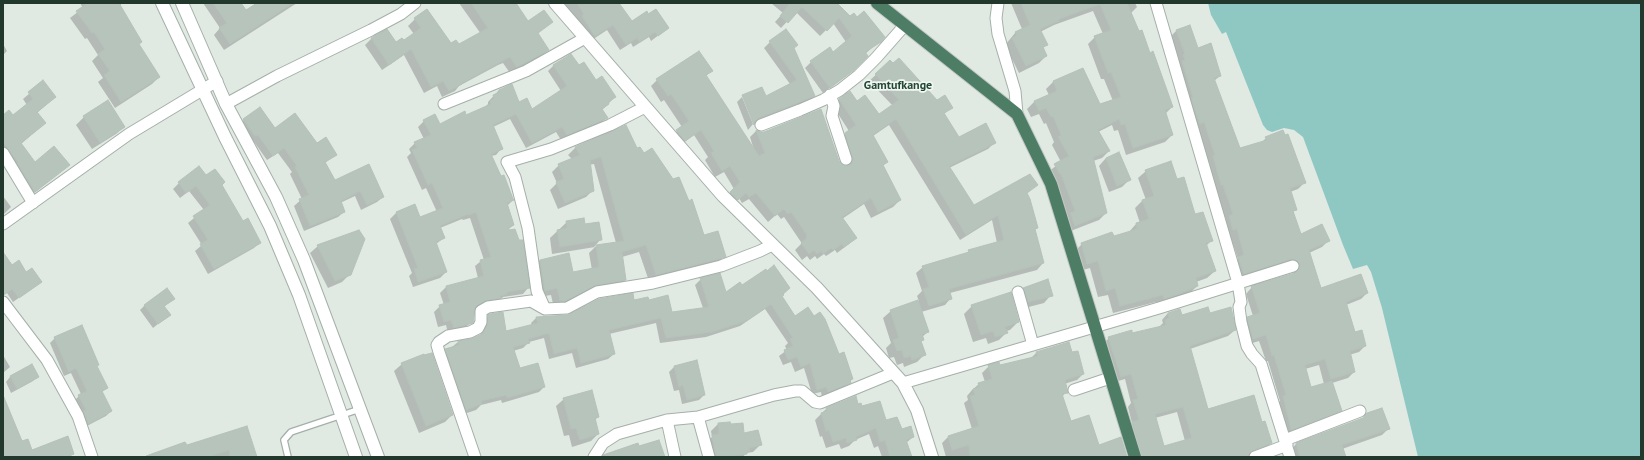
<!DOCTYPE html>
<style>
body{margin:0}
#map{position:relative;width:1644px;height:460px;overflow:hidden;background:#e1e9e3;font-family:"PT Sans",sans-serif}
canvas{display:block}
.frame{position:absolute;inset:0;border:4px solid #23382d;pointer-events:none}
</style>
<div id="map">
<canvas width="1644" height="460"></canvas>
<div class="frame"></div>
</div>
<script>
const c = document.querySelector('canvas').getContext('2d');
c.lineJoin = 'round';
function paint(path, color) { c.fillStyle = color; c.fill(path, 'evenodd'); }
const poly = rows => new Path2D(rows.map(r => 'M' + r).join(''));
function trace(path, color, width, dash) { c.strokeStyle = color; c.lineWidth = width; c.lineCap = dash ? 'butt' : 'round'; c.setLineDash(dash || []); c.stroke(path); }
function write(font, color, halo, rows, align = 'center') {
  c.font = font + ' "PT Sans",sans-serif'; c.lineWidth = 3.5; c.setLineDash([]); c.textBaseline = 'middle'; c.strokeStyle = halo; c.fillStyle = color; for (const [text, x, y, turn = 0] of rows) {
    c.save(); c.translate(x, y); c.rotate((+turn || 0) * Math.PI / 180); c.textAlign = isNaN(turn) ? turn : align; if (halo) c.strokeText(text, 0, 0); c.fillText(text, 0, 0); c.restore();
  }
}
const water = poly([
 [1208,3,1641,3,1641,457,1418,457,1382,308,1371,272,1367,265,1353,269,1343,245,1303,137,1294,130,1284,128,1272,132,1267,130,1263,125,1226,32,1222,34,1211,15]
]);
const shadow = poly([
 [80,3,122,3,120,6,138,45,159,77,152,84,115,108,98,82,103,78,92,61,98,55,87,38,85,39,70,18,83,8],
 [203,3,239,3,245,12,259,3,297,3,224,50,214,35,220,28],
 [459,3,515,3,528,22,552,22,537,34,548,50,541,57,510,73,503,63,498,65,459,86,455,91,442,97,437,86,424,93,404,55,382,70,365,45,371,39,387,31,396,43,404,42,414,34,408,26,415,19,450,44,459,46,481,34],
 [564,3,614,3,632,22,648,15,668,28,651,41,649,37,633,47,631,43,620,50,607,30,589,42],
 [771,3,835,3,850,17,880,41,865,54,867,56,847,75,823,93,805,68,811,62,833,53,846,42,833,23,820,36,796,12,781,28,775,22,783,13],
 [1011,3,1135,3,1137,7,1130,14,1172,107,1165,114,1172,135,1165,142,1126,155,1118,130,1114,131,1112,125,1098,132,1109,151,1102,158,1093,161,1106,213,1099,220,1068,232,1063,220,1067,216,1054,180,1048,172,1061,162,1052,145,1054,142,1046,123,1044,124,1039,114,1031,117,1027,109,1034,102,1049,95,1046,89,1053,82,1083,69,1099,105,1113,101,1104,79,1101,79,1088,44,1095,37,1103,34,1093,11,1054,25,1040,32,1047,44,1043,48,1046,56,1039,63,1019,73,1005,45,1016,32,1022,29],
 [1177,30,1197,49,1220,76,1214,81,1240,149,1261,143,1266,138,1305,182,1298,189,1290,192,1295,210,1292,213,1300,236,1329,240,1322,247,1309,253,1320,290,1367,293,1361,299,1346,305,1355,333,1365,346,1359,352,1349,355,1354,372,1348,378,1332,383,1341,410,1334,417,1285,436,1277,404,1280,401,1268,361,1266,361,1259,341,1246,345,1241,324,1248,318,1253,316,1246,294,1252,287,1293,274,1294,271,1238,280,1232,264,1238,259,1230,235,1227,236,1223,223,1226,220,1207,163,1208,161,1177,62,1179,60,1170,37],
 [1319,365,1324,384,1311,389,1305,369],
 [770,42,793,49,814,96,808,102,754,123,744,97,742,97,753,124,748,130,737,102,743,96,766,98,790,84,764,48],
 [3,44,7,51,3,55],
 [890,62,936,101,951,108,944,114,959,138,995,142,988,149,949,168,974,207,1036,185,1026,194,1037,228,1034,230,1043,263,1037,270,950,293,951,298,945,305,921,312,928,332,922,337,923,340,920,342,924,355,917,362,904,367,903,363,897,365,894,357,889,358,886,348,891,343,883,318,891,311,919,301,917,296,922,291,916,273,923,267,966,254,969,251,997,243,992,220,960,240,889,125,873,136,886,162,883,166,900,200,893,207,871,218,864,204,842,219,855,238,849,244,837,253,835,250,826,256,824,254,817,259,815,256,810,260,807,256,802,260,795,250,801,244,801,242,784,217,781,219,777,214,768,222,749,199,742,203,739,198,731,206,724,199,734,189,724,172,715,177,705,160,708,157,694,135,678,147,670,137,682,127,664,100,661,102,651,86,657,80,711,71,706,76,754,150,750,137,756,131,838,162,845,167,847,166,839,140,849,131,833,106,839,100,856,102,879,116,893,106,869,81],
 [554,65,578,66,615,97,602,110,606,118,600,124,561,140,556,132,526,148,510,119,493,127,501,149,496,155,491,156,513,200,507,206,513,225,506,232,528,288,523,294,503,297,500,300,474,309,473,320,467,326,461,331,448,333,446,325,438,327,434,312,440,306,444,305,440,293,446,287,478,278,475,266,481,261,484,260,470,218,463,220,462,219,440,228,444,238,436,244,446,272,440,278,413,287,409,276,412,273,390,219,396,213,414,206,420,219,437,212,426,188,422,190,407,157,411,153,409,149,415,143,424,139,418,127,424,121,439,125,466,116,485,107,488,104,488,102,499,90,511,86,519,103,531,110,561,91,548,71],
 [43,82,55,97,37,113,45,123,21,144,35,163,69,165,29,197,3,156,3,116,13,116,27,105,23,99],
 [108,102,124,127,116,134,92,149,76,125,84,117],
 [244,120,316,144,335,155,325,163,334,181,383,197,377,202,361,210,355,196,340,203,344,212,338,217,304,231,294,206,302,199,290,174,292,172,278,153,267,160,252,139,249,141,238,125],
 [625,126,637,150,703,237,724,256,718,263,649,281,639,252,622,257,625,280,618,287,554,308,551,295,538,297,533,267,540,260,572,273,592,270,589,253,595,247,552,254,550,238,567,222,584,225,600,240,594,247,616,243,594,164,589,165,593,190,586,197,558,209,550,190,557,183,552,172,559,165,572,159,568,155,575,148],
 [1106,158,1129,180,1122,187,1109,192,1099,166],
 [1146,171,1177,180,1194,215,1211,241,1206,246,1215,271,1207,278,1196,282,1197,286,1190,293,1157,306,1156,302,1113,313,1108,295,1098,297,1090,268,1079,271,1074,252,1082,244,1113,238,1129,232,1136,224,1140,223,1135,208,1142,201,1146,200,1138,178],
 [206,177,221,185,243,222,260,242,254,248,208,274,195,251,202,245,188,223,204,210,189,191,180,198,173,189,179,183],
 [3,196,11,207,3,215],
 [318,246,350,274,342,282,328,288,310,253],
 [3,255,12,266,41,282,13,302,7,293,3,296],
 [701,279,725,294,742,287,789,288,781,297,794,317,838,355,852,379,850,382,844,388,822,397,821,392,812,394,804,368,795,372,791,362,783,365,779,356,787,350,785,346,788,343,765,309,740,326,706,337,660,343,656,323,609,334,614,354,608,359,576,368,572,353,549,359,544,338,529,342,523,348,513,351,519,369,544,387,539,392,502,403,501,400,481,405,476,410,461,415,441,356,458,342,473,339,481,335,483,322,489,316,505,333,532,325,531,323,536,318,568,316,633,302,648,301,671,313,703,308,695,285],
 [1024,289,1051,295,1044,303,1021,309,1016,296],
 [173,299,164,307,169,315,153,328,140,310,145,305],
 [972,306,1018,322,1010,330,1006,331,1006,333,999,340,988,344,986,338,973,342,964,314],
 [1168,313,1181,316,1209,314,1235,330,1228,336,1190,349,1207,410,1262,423,1271,443,1265,449,1247,456,1247,457,1135,457,1126,429,1132,423,1128,407,1131,403,1125,379,1115,382,1103,344,1109,338,1132,335,1159,327,1163,323,1162,320],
 [1177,412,1185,441,1163,447,1155,418],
 [55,338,96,367,107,388,101,393,111,411,106,416,83,428,74,401,81,394,71,373,64,376,50,343],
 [1037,352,1072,353,1083,374,1077,380,1064,384,1066,392,1062,397,1071,422,1099,446,1126,457,946,457,942,443,948,437,972,429,964,403,968,400,967,396,972,390,979,384,985,382,982,373,989,366,999,366,1031,358],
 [3,355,10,367,3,373],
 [696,361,704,395,699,400,682,404,679,390,674,391,669,372,674,367],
 [402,364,452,415,445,422,419,433,394,371],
 [31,365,37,376,33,381,11,393,6,382,10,377],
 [855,397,858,405,913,437,906,443,910,457,882,457,878,446,874,448,869,434,855,440,849,446,841,449,839,444,826,448,822,436,820,437,815,420,826,409],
 [564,399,598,417,595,420,598,434,591,441,572,447,569,435,564,436,556,406],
 [1362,419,1389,428,1382,435,1342,449,1345,457,1292,457,1290,451,1296,444],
 [718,424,743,435,760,445,753,452,746,453,743,457,708,457,705,443,712,437,711,431],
 [246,427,256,457,150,457,186,446]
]);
const building = poly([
 [88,3,119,3,142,42,139,44,160,77,121,102,104,75,110,71,98,54,105,49,94,32,92,33,76,11,88,3],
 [213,3,241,3,246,10,257,3,293,3,230,44,219,28,227,23,213,3],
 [471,3,516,3,528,21,544,10,553,22,538,33,549,50,517,67,510,57,506,59,462,83,462,84,449,91,443,81,431,87,411,49,389,65,371,38,387,29,396,42,402,38,404,40,421,28,414,18,427,9,451,43,456,40,459,44,488,28,471,3],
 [577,3,619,3,632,21,647,11,648,14,656,9,669,28,658,36,655,32,640,42,637,38,626,45,613,25,595,36,582,16,584,14,577,3],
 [790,3,837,3,850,16,854,13,857,17,864,11,885,37,881,42,865,52,868,56,854,70,830,88,810,61,830,47,833,52,852,36,839,18,827,31,802,7,788,23,780,16,790,3],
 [1021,3,1127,3,1139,31,1142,30,1150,53,1153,51,1173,107,1165,110,1173,135,1133,148,1125,124,1121,125,1119,119,1098,130,1110,151,1093,157,1107,213,1075,226,1070,213,1075,211,1061,174,1060,174,1054,164,1069,156,1058,137,1061,135,1053,116,1051,117,1046,108,1039,111,1034,101,1057,91,1053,81,1083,68,1100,104,1121,97,1111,72,1108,73,1094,36,1111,30,1100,4,1059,19,1059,21,1040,29,1048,45,1043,47,1047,56,1026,66,1012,38,1017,35,1015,32,1030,25,1021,3],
 [1190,25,1198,48,1211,43,1221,76,1214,78,1240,148,1267,140,1265,137,1283,130,1285,135,1288,134,1306,183,1290,188,1297,210,1293,211,1301,234,1322,224,1330,241,1309,250,1321,288,1361,274,1368,293,1346,302,1355,332,1362,330,1366,346,1350,351,1355,372,1331,379,1325,359,1305,365,1311,387,1332,381,1342,411,1291,430,1283,396,1286,395,1274,355,1272,356,1266,335,1253,339,1247,317,1260,313,1251,286,1295,273,1298,270,1300,264,1297,261,1291,259,1244,274,1238,257,1244,255,1237,229,1233,230,1229,216,1233,214,1223,185,1221,185,1213,156,1215,155,1204,122,1200,124,1194,108,1191,98,1193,98,1182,61,1185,60,1183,55,1185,54,1176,30,1190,25],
 [786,29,798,45,794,48,815,96,758,118,755,121,754,125,742,95,762,87,766,96,797,80,769,41,786,29],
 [699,51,713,71,706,75,759,156,765,153,756,130,760,132,764,132,821,109,839,161,845,166,851,164,853,160,845,133,856,125,839,99,850,91,857,101,865,95,879,114,899,100,875,74,890,60,893,63,899,58,937,100,945,95,953,108,944,113,959,137,986,123,996,143,949,166,974,205,1030,174,1038,185,1027,193,1030,199,1038,228,1035,229,1044,263,949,289,952,299,929,306,923,289,929,287,922,266,969,252,968,250,1004,240,998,215,966,235,896,119,873,135,888,162,883,165,901,200,878,212,871,198,842,217,857,238,844,247,842,244,833,250,831,248,823,254,821,251,817,254,814,250,809,254,801,243,807,238,806,236,807,235,791,212,788,214,784,209,775,216,756,193,749,197,746,193,738,200,730,192,740,182,730,166,722,171,711,153,714,151,701,130,685,141,676,130,689,121,671,94,668,96,656,79,699,51],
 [571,54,579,65,584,62,596,80,602,76,616,97,608,102,609,104,602,109,608,118,567,135,562,127,532,143,516,114,493,125,503,149,491,154,501,176,504,175,513,199,514,200,507,203,514,225,508,228,509,230,515,229,519,240,523,240,530,288,507,292,507,294,500,296,501,298,485,301,475,308,473,323,454,328,451,320,444,322,439,305,450,302,446,286,484,276,480,260,491,257,476,212,469,215,468,214,440,226,445,238,436,242,447,272,418,282,414,269,418,268,396,212,415,204,420,217,443,208,432,183,428,185,412,150,417,148,414,142,431,135,423,120,435,114,440,124,465,111,466,115,491,104,490,101,494,99,493,95,500,92,499,90,512,84,519,102,527,98,532,109,567,86,553,65,571,54],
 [43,80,56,97,37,112,46,123,21,143,35,162,54,146,70,165,35,192,17,163,18,162,3,142,3,115,9,110,13,115,33,99,28,92,43,80],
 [108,100,125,127,100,143,83,116,108,100],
 [260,107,275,128,295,113,317,143,326,137,337,155,325,162,335,180,369,164,384,197,367,205,360,191,341,201,345,212,310,226,299,199,309,195,295,167,297,166,284,148,273,156,258,135,255,136,243,119,260,107],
 [626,125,637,148,640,147,644,153,652,148,673,179,679,177,689,201,692,199,704,235,718,231,726,257,656,275,646,245,622,252,626,280,596,285,565,301,560,301,557,288,545,291,540,260,569,253,573,272,599,267,596,245,624,241,601,157,590,160,594,191,565,203,556,182,564,179,558,164,580,155,575,147,626,125],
 [1119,152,1131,180,1117,186,1106,158,1119,152],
 [1171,161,1177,179,1184,177,1195,214,1203,212,1213,241,1206,243,1216,271,1196,278,1198,286,1176,295,1164,299,1163,295,1120,306,1115,288,1106,291,1098,261,1087,264,1081,243,1112,232,1114,236,1134,230,1137,228,1136,223,1149,219,1142,200,1154,196,1145,170,1171,161],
 [199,166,206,175,215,169,225,182,222,185,243,221,248,218,261,243,214,269,200,244,208,240,193,216,210,205,196,186,186,193,178,182,199,166],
 [584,218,585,224,599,222,602,240,560,247,557,230,567,228,566,221,584,218],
 [359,230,365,239,351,275,335,281,317,245,359,230],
 [3,252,12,265,19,260,26,272,32,268,42,282,19,298,12,289,3,295,3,252],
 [774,265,790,288,783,294,784,295,782,296,795,316,808,307,814,316,820,312,825,319,839,354,844,352,853,379,850,380,851,383,828,392,826,387,817,390,810,363,801,367,797,357,788,360,784,350,793,346,790,339,793,338,771,304,746,321,712,332,666,338,661,318,609,330,615,354,581,363,577,348,554,354,549,333,528,339,530,343,513,347,520,368,538,363,545,387,507,398,507,395,481,401,482,404,466,410,445,349,459,345,458,341,471,339,482,334,487,325,488,315,490,314,503,312,506,331,538,323,536,317,568,315,599,299,633,293,634,300,648,297,649,300,668,295,672,312,709,307,700,278,720,273,726,292,740,282,742,285,766,269,767,271,774,265],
 [1048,279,1053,296,1028,302,1023,288,1048,279],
 [167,288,175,299,164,306,171,315,158,324,144,305,167,288],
 [1011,292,1019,322,1005,327,1008,333,995,337,993,331,981,335,971,305,1011,292],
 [918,300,929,332,922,334,924,340,921,341,926,355,912,360,911,356,904,358,902,350,897,351,893,340,899,338,890,310,918,300],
 [1208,307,1210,313,1231,307,1236,330,1190,346,1208,409,1254,395,1262,422,1265,421,1272,443,1252,451,1248,457,1142,457,1132,422,1139,420,1133,400,1138,399,1131,374,1121,377,1108,337,1132,330,1132,333,1166,325,1165,320,1169,318,1168,313,1180,309,1182,315,1208,307],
 [1183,407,1192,438,1164,446,1155,414,1183,407],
 [82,325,99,365,97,366,108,388,102,391,112,411,89,424,83,411,86,410,78,395,87,391,76,368,69,372,54,337,82,325],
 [1069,342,1072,352,1078,351,1084,374,1065,380,1068,393,1062,394,1071,421,1089,415,1099,445,1121,437,1127,457,970,457,969,445,952,450,948,436,979,426,970,396,975,395,973,389,979,387,978,383,992,379,988,365,999,362,1000,365,1038,356,1036,352,1069,342],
 [432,353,453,415,426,426,401,363,424,354,424,355,432,353],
 [697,360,705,395,687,400,683,385,679,387,674,366,697,360],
 [32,364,39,377,17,389,10,376,32,364],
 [592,390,599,417,595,418,599,434,580,440,576,428,571,429,563,398,592,390],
 [3,395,22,441,28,439,32,450,68,436,74,454,67,457,3,457,3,395],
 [856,396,858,404,861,403,862,406,880,401,886,420,897,417,902,429,911,426,914,437,906,440,912,457,890,457,885,440,880,442,876,428,856,437,857,440,847,443,846,438,833,442,829,430,826,431,821,413,827,411,826,408,856,396],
 [1382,408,1390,429,1342,445,1346,457,1300,457,1296,443,1363,418,1367,413,1382,408],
 [730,422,731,424,743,423,744,433,758,430,762,445,749,448,750,451,747,451,747,454,716,457,712,435,719,434,718,423,730,422],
 [247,426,257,457,230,457,229,450,208,457,147,457,146,456,185,442,187,445,247,426],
 [659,440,665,457,602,457,603,455,638,443,639,446,659,440]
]);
const service = poly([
 [288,457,284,440,291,432,360,409]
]);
const minor = poly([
 [998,3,996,18,998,34,1015,91,1017,114],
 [1156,3,1238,283,1241,302,1239,307,1241,322,1247,346,1252,354,1261,364,1290,457],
 [830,95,834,106,832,116,846,159],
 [226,104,277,76,371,30,401,14,415,3],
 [444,104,526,71,585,38],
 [761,125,800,110,823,100,840,90,859,75,876,58,905,25],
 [3,153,33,203],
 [3,224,129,134,217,81],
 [1018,292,1033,345],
 [3,302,47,360,78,416,92,457],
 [545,309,567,308,597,292,653,283,721,266,760,251,772,245],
 [903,383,1159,308,1293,266],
 [1074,390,1110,378],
 [698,417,709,457],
 [667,420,675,457],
 [1285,440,1360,411],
 [475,457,439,352,437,345,439,342,448,336,470,332,478,328,481,322,481,311,488,307,531,301,545,309,537,291,528,228,515,177,507,162,551,149,610,125,645,107],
 [594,457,603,443,617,434,667,420,698,417,774,395,795,391,802,391,815,402,820,403,893,373],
 [1255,457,1287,445]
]);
const tertiary = poly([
 [162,3,225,137,270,226,299,295,356,457],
 [182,3,226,104,276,197,304,260,378,457],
 [555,3,723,196,817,288,903,383,917,410,932,457]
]);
const trunk = poly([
 [877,3,1017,114,1051,184,1135,457]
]);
const quarterNames = [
 ["Gamtufkange",898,86]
];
paint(water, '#8fc8c3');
paint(shadow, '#0003');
paint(building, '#b6c4bc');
trace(building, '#b4c2b9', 1);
trace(service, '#a4b0a9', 8);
trace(minor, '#a4b0a9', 13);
trace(tertiary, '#a4b0a9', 14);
trace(trunk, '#c1c7c4', 14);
trace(service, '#fff', 5.5);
trace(minor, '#fff', 11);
trace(tertiary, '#fff', 12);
trace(trunk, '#4e7d66', 12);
write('bold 12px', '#224735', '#f0f6f2', quarterNames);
</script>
